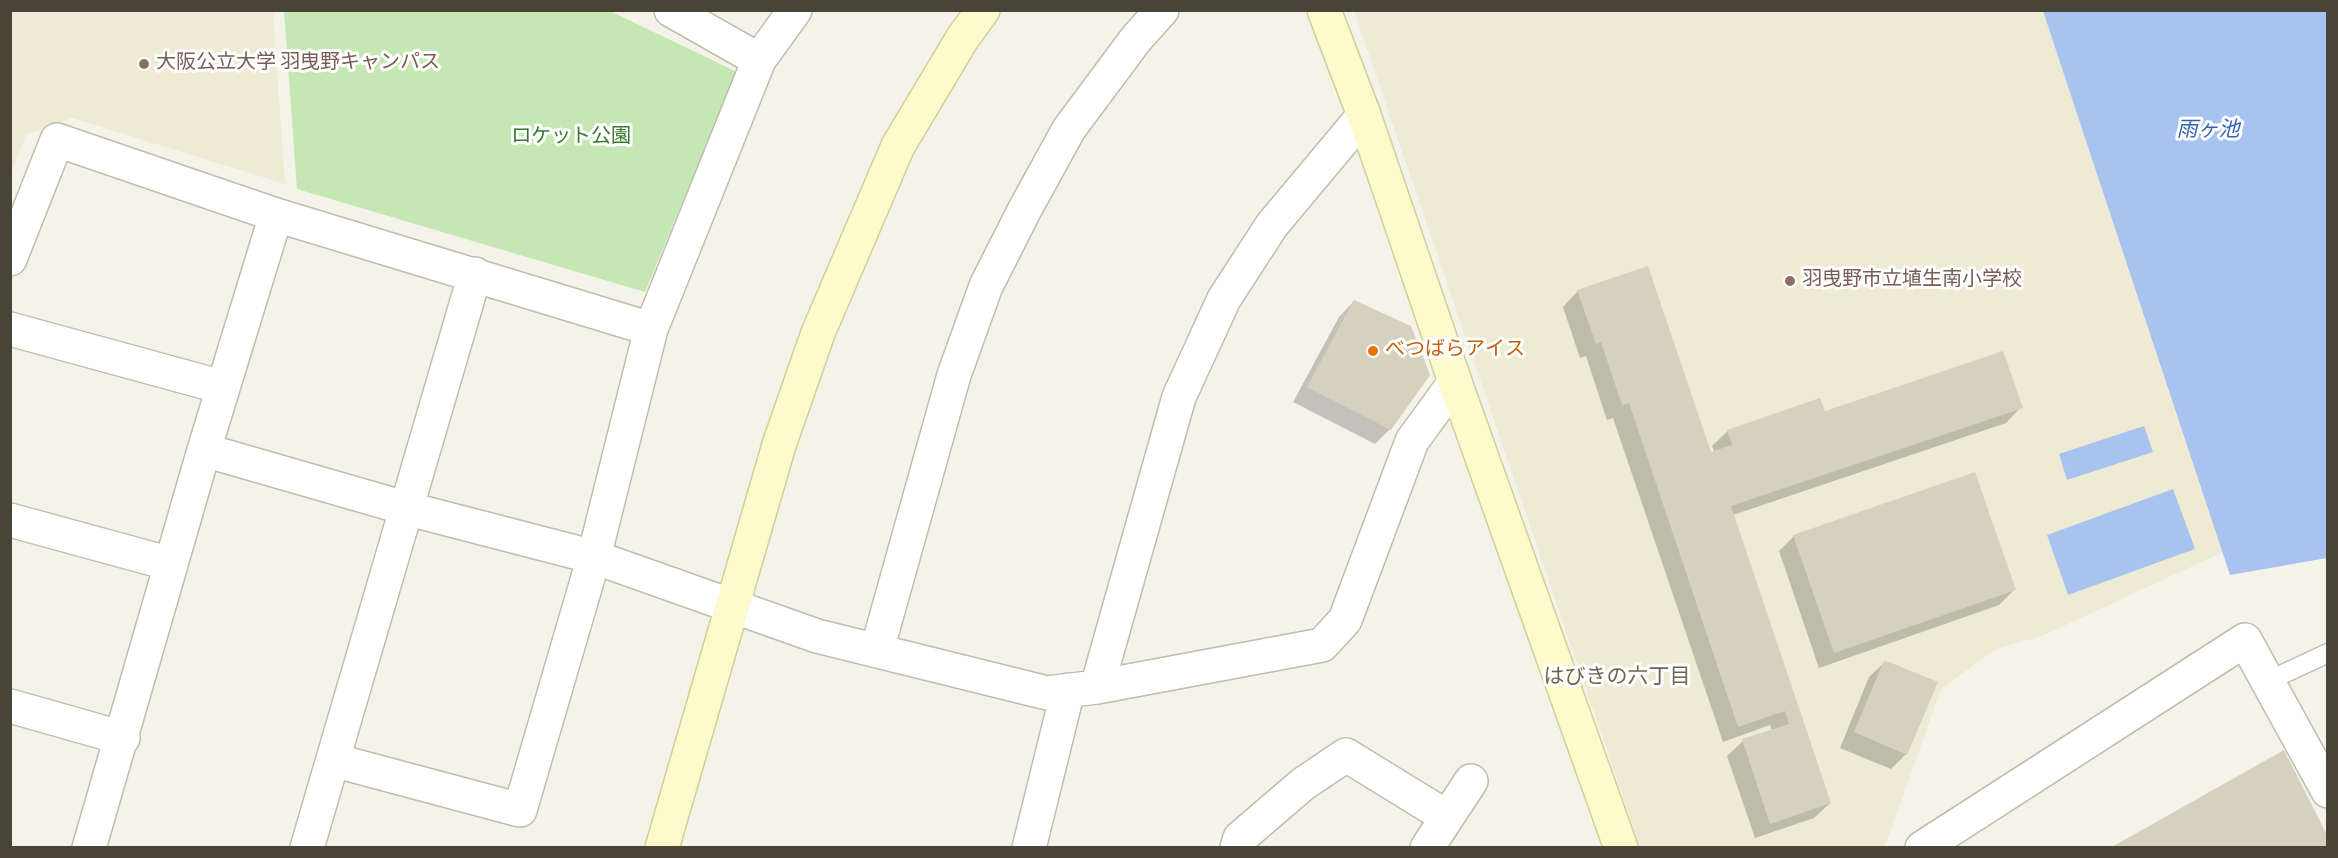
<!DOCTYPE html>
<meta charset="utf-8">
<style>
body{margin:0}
#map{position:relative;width:2338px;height:858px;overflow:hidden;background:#f4f3e9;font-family:"Source Sans 3",sans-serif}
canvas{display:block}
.frame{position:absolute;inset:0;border:12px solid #484538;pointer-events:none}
</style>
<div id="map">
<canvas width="2338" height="858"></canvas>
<div class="frame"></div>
</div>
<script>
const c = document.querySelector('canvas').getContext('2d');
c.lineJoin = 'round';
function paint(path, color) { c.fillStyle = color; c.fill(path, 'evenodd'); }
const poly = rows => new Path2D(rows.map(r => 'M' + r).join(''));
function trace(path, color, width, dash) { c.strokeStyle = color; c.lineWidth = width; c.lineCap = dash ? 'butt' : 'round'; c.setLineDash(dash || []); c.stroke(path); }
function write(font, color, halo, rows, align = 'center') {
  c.font = font + ' "Source Sans 3","Noto Sans JP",sans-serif'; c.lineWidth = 6; c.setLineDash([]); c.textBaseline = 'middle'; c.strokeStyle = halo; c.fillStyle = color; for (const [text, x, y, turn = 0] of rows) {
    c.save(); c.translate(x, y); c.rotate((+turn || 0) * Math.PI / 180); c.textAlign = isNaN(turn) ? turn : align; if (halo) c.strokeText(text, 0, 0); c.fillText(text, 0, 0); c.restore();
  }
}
const education = poly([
 [11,11,273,11,285,184,72,118,26,135,11,174],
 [1354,11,2043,11,2223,552,2042,636,1996,649,1941,689,1885,847,1640,847]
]);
const green = poly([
 [284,11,610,11,737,72,645,292,297,189]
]);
const water = poly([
 [2043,11,2327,11,2327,558,2230,575],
 [2144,426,2153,452,2067,480,2059,454],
 [2173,489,2195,549,2068,595,2047,535]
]);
const shadow = poly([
 [1578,291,1710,454,1715,453,1712,446,1728,431,1824,413,2021,407,2006,423,1733,515,1830,803,1814,818,1755,838,1727,756,1743,741,1772,731,1770,725,1723,742,1613,418,1607,420,1586,356,1580,358,1563,307],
 [1354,301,1390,429,1375,444,1293,402,1339,317],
 [1794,536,2014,590,1999,605,1819,668,1779,551],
 [1885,662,1906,754,1891,769,1840,748,1869,677]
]);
const building = poly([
 [1648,266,1711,452,1732,445,1727,430,1820,398,1825,411,2003,351,2023,408,1731,506,1831,803,1770,824,1742,739,1789,724,1785,711,1738,727,1629,403,1622,405,1601,342,1596,344,1577,290],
 [1354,300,1411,326,1430,375,1391,430,1307,387],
 [1975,472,2016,590,1834,653,1793,535],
 [1884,660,1938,682,1907,755,1854,732],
 [2284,750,2328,837,2328,848,2110,848]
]);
const lane = poly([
 [2268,681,2328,653]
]);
const street = poly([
 [671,10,759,60],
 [10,259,57,140,276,215],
 [10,329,222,387],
 [204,450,405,508,594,557,817,636,1047,693,1097,687,1322,645,1345,620,1412,441,1455,382],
 [10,520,171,564],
 [877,650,954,375,986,286,1025,209,1069,129,1136,39,1162,10],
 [1097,687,1179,397,1224,299,1272,225,1364,115],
 [10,706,123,738],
 [333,760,520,810,594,557,651,329,759,60,795,10],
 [89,848,204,450,276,215,651,329],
 [307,848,475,274],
 [1029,848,1068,690],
 [1237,848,1240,838,1303,784,1346,755,1447,817],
 [1427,848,1471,781],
 [1922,848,2245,640,2328,791]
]);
const secondary = poly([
 [1324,10,1364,115,1455,382,1621,848],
 [662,848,779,445,818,333,898,146,962,39,983,10]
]);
const markers = [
 [144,64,6,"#8d6e63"],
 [1790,281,6,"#8d6e63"],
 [1373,351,6,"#e8710a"]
];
const educationNames = [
 ["大阪公立大学 羽曳野キャンパス",156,64],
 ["羽曳野市立埴生南小学校",1802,281]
];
const parkNames = [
 ["ロケット公園",571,138]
];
const foodNames = [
 ["べつばらアイス",1385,351]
];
const waterNames = [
 ["雨ヶ池",2208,131]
];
const neighbourhoodNames = [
 ["はびきの六丁目",1617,678]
];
paint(education, '#edebd4');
paint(green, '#c5e7b3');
paint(water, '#a8c3ef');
paint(shadow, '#0003');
paint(building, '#d6d1bf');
trace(lane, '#c0bdac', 21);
trace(street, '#c0bdac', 36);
trace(secondary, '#d3cf9a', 36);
trace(lane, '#fff', 18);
trace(street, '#fff', 33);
trace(secondary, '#fdfbcb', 33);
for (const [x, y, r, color] of markers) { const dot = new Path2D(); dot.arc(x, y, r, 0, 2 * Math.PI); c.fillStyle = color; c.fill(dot); trace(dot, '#fff', 2); }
write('20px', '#785e54', '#fff', educationNames, 'left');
write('20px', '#39792c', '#fff', parkNames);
write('20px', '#c56008', '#fff', foodNames, 'left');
write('italic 21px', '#3362b2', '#fff', waterNames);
write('21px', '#6b654f', '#fff', neighbourhoodNames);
</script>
